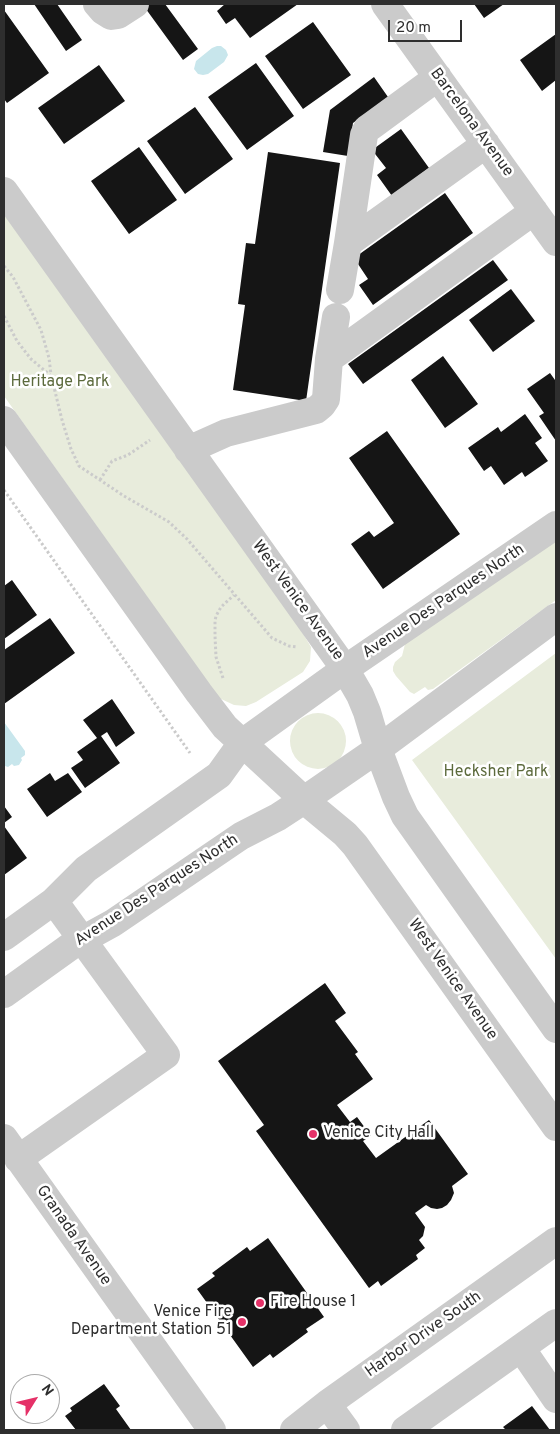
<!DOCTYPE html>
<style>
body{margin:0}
#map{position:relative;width:560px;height:1434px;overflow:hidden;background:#fff;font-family:Overpass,sans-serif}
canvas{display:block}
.frame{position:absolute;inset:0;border:5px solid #2e2e2e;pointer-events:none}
.north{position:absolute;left:10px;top:1374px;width:50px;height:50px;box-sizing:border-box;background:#fff;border:1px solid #ababab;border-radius:50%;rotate:54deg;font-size:14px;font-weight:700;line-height:20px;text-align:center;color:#2e2e2e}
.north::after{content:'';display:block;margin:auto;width:18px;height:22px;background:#e53168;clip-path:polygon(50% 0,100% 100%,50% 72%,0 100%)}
.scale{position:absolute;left:388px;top:20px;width:74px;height:22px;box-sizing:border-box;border:2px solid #2e2e2e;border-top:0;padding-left:6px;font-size:15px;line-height:18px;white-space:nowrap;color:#2e2e2e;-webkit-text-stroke:4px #fff;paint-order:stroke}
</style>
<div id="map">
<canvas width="560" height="1434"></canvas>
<div class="frame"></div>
<div class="north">N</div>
<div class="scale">20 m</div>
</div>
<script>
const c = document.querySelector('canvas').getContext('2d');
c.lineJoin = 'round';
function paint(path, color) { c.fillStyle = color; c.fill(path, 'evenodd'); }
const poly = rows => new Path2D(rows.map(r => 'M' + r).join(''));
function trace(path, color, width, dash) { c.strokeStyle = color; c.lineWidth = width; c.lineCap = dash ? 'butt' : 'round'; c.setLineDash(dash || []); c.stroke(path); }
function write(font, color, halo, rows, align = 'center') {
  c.font = font + ' Overpass,sans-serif'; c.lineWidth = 5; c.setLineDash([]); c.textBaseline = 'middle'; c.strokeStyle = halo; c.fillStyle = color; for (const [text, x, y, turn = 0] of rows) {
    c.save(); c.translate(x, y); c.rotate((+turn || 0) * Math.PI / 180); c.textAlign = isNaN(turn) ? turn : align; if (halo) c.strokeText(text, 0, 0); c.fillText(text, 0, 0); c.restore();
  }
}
const green = poly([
 [4,212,290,612,311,647,310,661,303,672,256,702,246,706,234,705,219,698,4,396],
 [556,537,556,600,433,689,428,690,425,687,414,694,410,692,396,676,393,671,393,667,395,662,402,656,405,644],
 [556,653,556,959,412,760],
 '290 741a28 28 0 1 1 56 0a28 28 0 1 1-56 0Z'
]);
const water = poly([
 [221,46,226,50,228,55,224,62,208,74,203,75,198,74,194,69,196,61,212,48,217,46],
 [4,722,25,751,25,755,21,758,22,760,19,765,14,766,12,764,8,767,5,766,4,765]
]);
const building = poly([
 [34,4,57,4,82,40,66,51],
 [145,4,165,4,198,49,183,60,143,5],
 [225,4,298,4,250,38,235,18,226,24,217,11],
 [474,4,504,4,484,18],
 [4,10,49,73,7,103,4,99],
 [313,22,351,75,303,109,265,56],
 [556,34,556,80,542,91,520,60],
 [256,63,294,116,247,150,208,97],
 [99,65,125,101,64,144,38,108],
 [374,77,388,97,353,123,348,156,323,152,330,110],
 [195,107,233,159,185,194,147,141],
 [401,129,429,168,392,196,377,175,386,168,372,150],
 [139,147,177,200,129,234,91,181],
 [268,152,340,163,306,401,233,390,245,305,238,304,246,243,255,244],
 [445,193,473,233,373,305,359,285,368,279,354,258],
 [493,260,508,280,363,384,348,364],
 [511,289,535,321,493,352,469,320],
 [443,356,478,404,445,428,411,380],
 [550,373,555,380,556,379,556,441,539,416,544,413,527,389],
 [525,414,542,438,535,443,548,461,525,477,522,472,504,485,491,466,484,471,468,448,498,427,501,432],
 [387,431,460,534,383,589,351,544,369,531,374,537,394,523,349,458],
 [12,580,37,615,4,639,4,586],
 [50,618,75,653,4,704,4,650],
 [112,699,135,733,116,747,107,732,101,736,120,763,85,788,71,768,83,760,77,752,97,738,83,720],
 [50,773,55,781,68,773,82,792,47,817,27,789],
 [4,806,12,817,4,823],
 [4,826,27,858,4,875],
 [325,983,346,1013,335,1021,358,1052,355,1054,373,1079,337,1105,350,1122,357,1117,371,1136,363,1141,376,1158,429,1120,468,1174,452,1186,454,1193,451,1200,447,1205,442,1208,437,1209,431,1208,426,1205,415,1213,425,1227,423,1236,419,1240,425,1248,416,1255,418,1259,381,1286,378,1281,369,1288,256,1131,264,1125,218,1061],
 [268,1238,324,1317,306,1329,308,1332,273,1358,270,1354,253,1367,197,1289,215,1276,212,1273,247,1247,250,1251],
 [104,1384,120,1406,116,1409,131,1430,76,1430,65,1416,72,1411,70,1408],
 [532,1406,550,1430,506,1430,503,1427]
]);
const path = poly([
 [4,266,13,277,41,330,49,358,51,375,62,420,71,449,79,466,124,496,169,522,187,539,272,638,289,646,297,647],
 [4,316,17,341,31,359,50,375],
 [100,480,112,461,128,455,150,440],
 [4,490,190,753],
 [223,678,216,657,215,636,215,621,216,616,221,607,234,595]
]);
const minor = poly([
 [97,4,103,11,111,16,118,15,135,4],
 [385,4,556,242],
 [4,191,345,669,360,695,367,712,378,749,396,797,405,816,556,1029],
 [348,243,364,135,367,129,374,124,438,77],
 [340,290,348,243,486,144],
 [329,359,336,317],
 [4,420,199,693,225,727,304,800,345,834,355,845,556,1127],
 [188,450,226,433,316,410,322,405,326,399,329,359,534,211],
 [4,937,54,901,86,869,219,775,242,743,345,669,556,525],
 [4,994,71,946,113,923,241,836,278,817,304,800,378,749,556,617],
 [4,1138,212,1430],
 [18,1159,166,1055,54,901],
 [521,1348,556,1399],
 [327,1404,346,1430],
 [294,1430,327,1404,556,1241],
 [405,1430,556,1323]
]);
const markers = [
 [313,1134,5,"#e53168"],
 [260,1303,5,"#e53168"],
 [242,1322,5,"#e53168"]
];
const streetNames = [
 ["Barcelona Avenue",471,123,54],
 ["West Venice Avenue",297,601,54],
 ["Avenue Des Parques North",444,602,-34],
 ["Avenue Des Parques North",157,891,-33],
 ["West Venice Avenue",452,980,55],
 ["Granada Avenue",73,1236,55],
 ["Harbor Drive South",424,1335,-35]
];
const parkNames = [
 ["Heritage Park",60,383],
 ["Hecksher Park",496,773]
];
const poiNames = [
 ["Venice City Hall",323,1134],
 ["Fire House 1",270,1303],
 ["Venice Fire",232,1313,"right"],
 ["Department Station 51",232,1331,"right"]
];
paint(green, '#e8ecdc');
paint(water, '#c8e6ec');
paint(building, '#151515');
trace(path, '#cbcbcb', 3, [2.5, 2.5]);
trace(minor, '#cbcbcb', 28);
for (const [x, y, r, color] of markers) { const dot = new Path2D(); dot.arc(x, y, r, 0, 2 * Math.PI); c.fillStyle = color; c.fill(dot); trace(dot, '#fff', 2); }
write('16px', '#2e2e2e', '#fff', streetNames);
write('16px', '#5c6a3c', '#fff', parkNames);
write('16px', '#2e2e2e', '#fff', poiNames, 'left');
</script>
